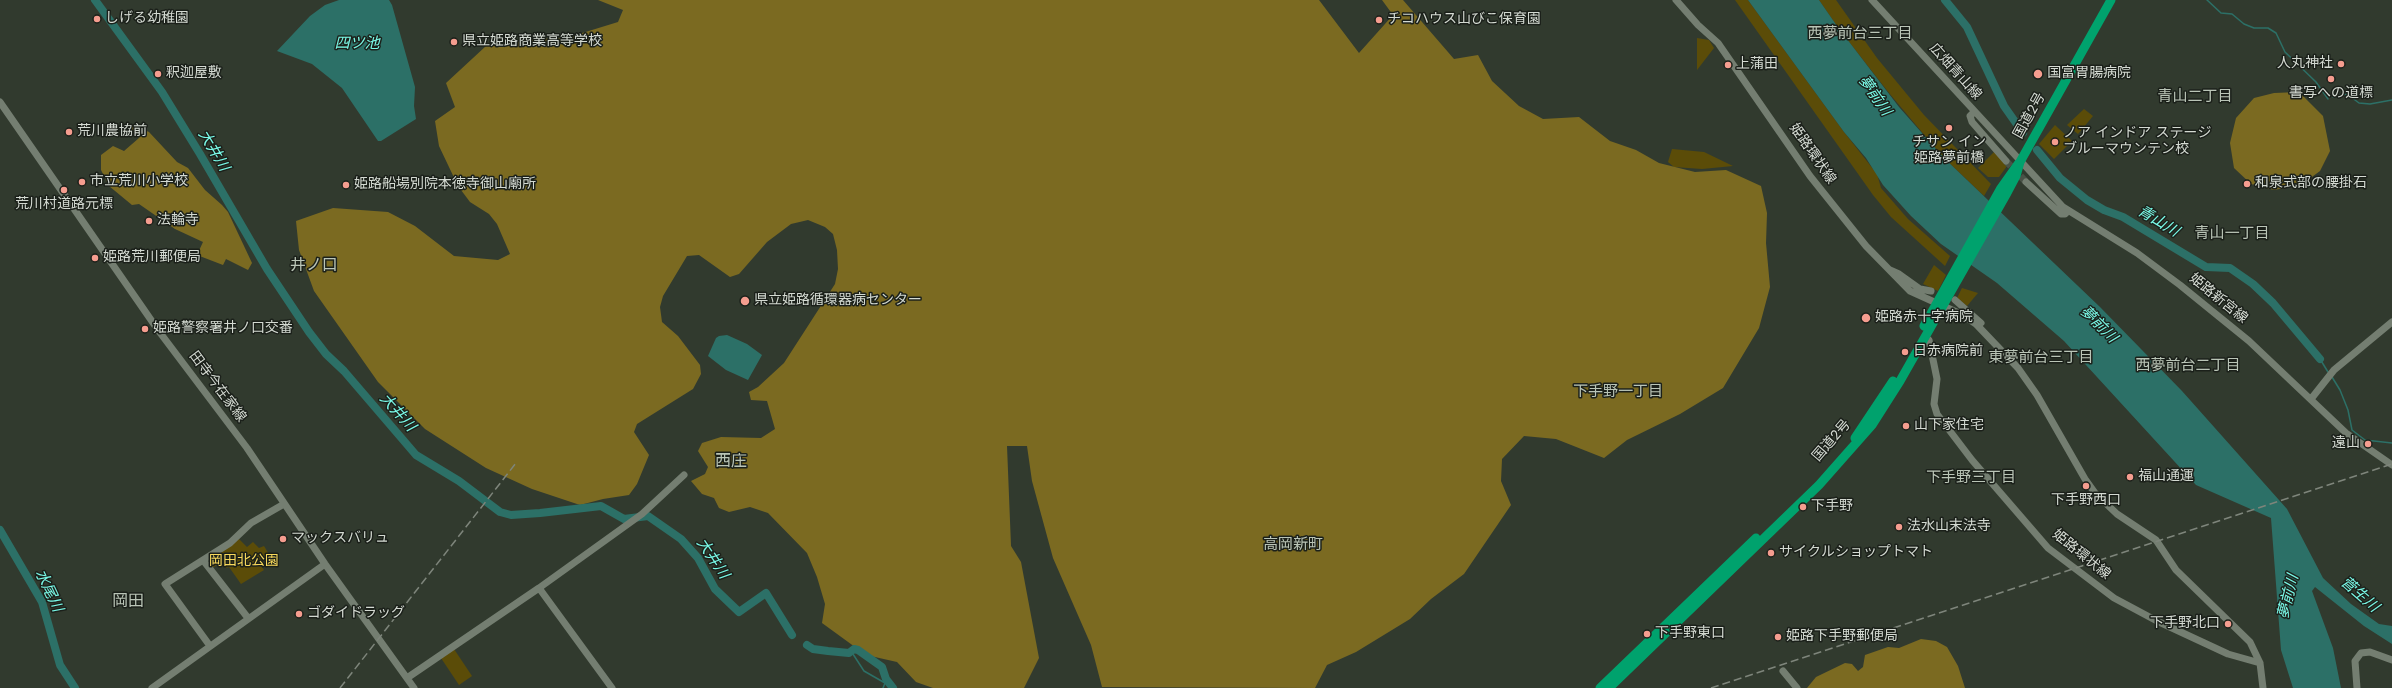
<!DOCTYPE html>
<meta charset="utf-8">
<style>
body{margin:0}
canvas{display:block;background:#313a2e}
</style>
<canvas width="2392" height="688"></canvas>
<script>
const c = document.querySelector('canvas').getContext('2d');
c.lineJoin = 'round';
function paint(path, color) { c.fillStyle = color; c.fill(path, 'evenodd'); }
const poly = rows => new Path2D(rows.map(r => 'M' + r).join(''));
function trace(path, color, width, dash) { c.strokeStyle = color; c.lineWidth = width; c.lineCap = dash ? 'butt' : 'round'; c.setLineDash(dash || []); c.stroke(path); }
function write(font, color, halo, rows, align = 'center') {
  c.font = font + ' Jost,"Noto Sans JP",sans-serif'; c.lineWidth = 3; c.setLineDash([]); c.textBaseline = 'middle'; c.strokeStyle = halo; c.fillStyle = color; for (const [text, x, y, turn = 0] of rows) {
    c.save(); c.translate(x, y); c.rotate((+turn || 0) * Math.PI / 180); c.textAlign = isNaN(turn) ? turn : align; if (halo) c.strokeText(text, 0, 0); c.fillText(text, 0, 0); c.restore();
  }
}
const green = poly([
 [1735,0,1748,0,1844,132,1877,174,1881,188,1908,219,1950,256,1945,266,1891,217,1873,195],
 [1819,0,1836,0,1877,58,1924,115,1991,184,1984,196,1942,156,1889,93,1839,29],
 [1697,38,1709,40,1714,48,1697,70],
 [2084,109,2093,116,2078,134,2067,125],
 [2055,125,2072,141,2054,159,2039,144],
 [1672,149,1704,152,1733,166,1702,169,1674,167,1668,162],
 [1995,151,2007,166,1999,177,1988,177,1978,168],
 [1934,265,1946,275,1938,291,1923,284],
 [1962,288,1978,293,1967,306,1957,298],
 [238,538,247,547,253,542,259,548,264,546,270,556,260,564,264,570,241,584,229,567,226,568,222,562,212,568,209,563,210,558],
 [454,649,472,676,459,685,441,658]
]);
const forest = poly([
 [598,0,1319,0,1359,53,1393,15,1382,0,1403,0,1454,59,1478,55,1492,81,1519,106,1543,119,1579,117,1610,141,1636,150,1659,163,1695,172,1726,170,1761,186,1767,213,1766,243,1770,287,1759,328,1723,388,1680,414,1627,440,1604,458,1556,439,1524,436,1502,459,1501,481,1511,505,1464,574,1431,599,1410,619,1356,652,1327,665,1315,688,1102,687,1091,645,1053,558,1032,481,1027,446,1007,446,1011,546,1021,562,1039,658,1024,688,933,688,916,682,897,662,866,655,822,623,825,604,817,577,807,553,768,513,750,507,729,512,719,508,714,498,702,494,691,481,705,474,708,467,698,451,702,443,721,437,761,438,775,429,767,401,751,400,749,392,758,387,784,363,835,284,838,269,837,250,833,234,825,227,808,220,791,224,767,242,739,274,730,277,699,255,687,256,663,296,660,307,662,322,678,336,700,365,701,374,693,389,637,424,634,432,649,455,637,484,629,495,603,499,580,505,532,489,486,468,425,429,378,382,314,291,299,250,296,221,333,208,388,212,415,226,454,256,498,260,510,254,497,224,489,214,470,202,458,186,439,146,435,121,455,107,446,83,486,46,514,40,566,38,618,22,623,10],
 [2299,92,2323,116,2330,151,2320,171,2301,185,2274,190,2251,184,2234,168,2230,143,2236,118,2254,98,2274,93],
 [131,124,149,132,177,162,188,168,205,190,222,205,228,212,252,263,248,270,226,259,223,265,197,255,203,242,175,229,139,204,132,205,109,186,101,170,101,155,113,146,124,151,139,138,129,125],
 [1921,639,1936,641,1947,647,1958,666,1965,688,1807,688,1816,677,1845,663,1852,664,1858,671,1863,667,1865,655,1888,647,1899,648]
]);
const water = poly([
 [339,0,389,0,392,5,415,87,414,106,416,119,381,141,378,141,342,88,312,64,277,51,310,16,325,5],
 [1748,0,1819,0,1837,26,1899,107,1944,158,2100,307,2182,391,2287,509,2323,578,2351,604,2379,624,2392,626,2392,644,2364,626,2315,587,2312,591,2333,648,2341,688,2293,688,2281,650,2271,518,2196,485,2064,341,1997,283,1941,244,1911,216,1883,185,1866,158,1844,132],
 [727,335,747,344,762,355,748,380,726,370,708,356,716,338,719,336]
]);
const stream = poly([
 [2207,0,2221,13,2232,14,2244,24,2254,28,2268,28,2276,33,2285,52,2316,82,2328,99],
 [2333,97,2347,94,2359,103,2370,104,2392,100],
 [2320,359,2328,372],
 [2332,377,2340,390,2348,410,2352,430,2365,440,2392,443],
 [851,651,864,671,885,683,883,688]
]);
const river = poly([
 [95,0,162,92,200,154,267,269,309,332,326,354,344,371,416,455,459,481,500,512,511,515,540,513,601,506,624,519,648,516,681,539,698,558,715,589,739,612,766,593,792,635],
 [1945,0,1967,27,2004,106,2023,133],
 [2037,150,2060,178,2087,200,2104,210,2123,217,2206,267,2230,268,2253,284,2273,303,2320,359],
 [0,530,42,602,60,665,75,688],
 [807,645,813,649,828,651,849,653,854,649,858,650,882,667,886,679,893,688]
]);
const secondaryTunnel = poly([
 [2006,161,2026,182]
]);
const secondary = poly([
 [1676,0,1698,25,1718,43,1810,176,1866,246,1910,291,1963,315,1976,324,2018,368,2037,395,2085,479,2095,493,2117,514,2156,540,2176,570,2250,642,2260,663,2263,688],
 [1872,0,2063,207,2137,253,2180,285,2249,341,2346,433,2392,465],
 [0,102,158,330,247,448,325,564,414,688],
 [1974,112,1970,116,1972,122,2006,161],
 [2026,182,2061,214,2065,214,2068,211],
 [1890,270,1899,274,1920,289,1931,291],
 [1955,300,1981,323],
 [1925,337,1929,340,1937,379,1934,404,1937,414,1972,460,2048,548,2114,598,2157,621,2228,654,2260,663],
 [2311,399,2334,370,2392,322],
 [203,560,248,618],
 [539,588,612,688],
 [210,646,165,584,230,543,251,523,284,504],
 [1783,671,1797,688],
 [407,678,539,588,642,514,684,475],
 [152,688,325,564],
 [2357,688,2355,661,2361,653,2370,652,2392,660]
]);
const highway = poly([
 [1924,326,2001,188,2018,164],
 [1855,438,1893,381],
 [1600,688,1756,538],
 [1609,688,1819,485,1872,425,1900,381,2007,193,2016,176,2020,162,2111,0]
]);
const rail = poly([
 [340,688,516,463],
 [1711,688,2392,464]
]);
const markers = [
 [97,19,4,"#f59d8f"],
 [1379,20,4,"#f59d8f"],
 [454,42,4,"#f59d8f"],
 [2341,64,4,"#f59d8f"],
 [1728,65,4,"#f59d8f"],
 [158,74,4,"#f59d8f"],
 [2038,74,5,"#f59d8f"],
 [2331,79,4,"#f59d8f"],
 [1949,128,4,"#f59d8f"],
 [69,132,4,"#f59d8f"],
 [2055,142,4,"#f59d8f"],
 [82,182,4,"#f59d8f"],
 [2247,184,4,"#f59d8f"],
 [346,185,4,"#f59d8f"],
 [64,190,4,"#f59d8f"],
 [149,221,4,"#f59d8f"],
 [95,258,4,"#f59d8f"],
 [745,301,5,"#f59d8f"],
 [1866,318,5,"#f59d8f"],
 [145,329,4,"#f59d8f"],
 [1905,352,4,"#f59d8f"],
 [1906,426,4,"#f59d8f"],
 [2368,444,4,"#f59d8f"],
 [2130,477,4,"#f59d8f"],
 [2086,486,4,"#f59d8f"],
 [1803,507,4,"#f59d8f"],
 [1899,527,4,"#f59d8f"],
 [283,539,4,"#f59d8f"],
 [1771,553,4,"#f59d8f"],
 [299,614,4,"#f59d8f"],
 [2228,624,4,"#f59d8f"],
 [1647,634,4,"#f59d8f"],
 [1778,637,4,"#f59d8f"]
];
const poiNames = [
 ["しげる幼稚園",105,19],
 ["チコハウス山びこ保育園",1387,20],
 ["県立姫路商業高等学校",462,42],
 ["人丸神社",2333,64,"right"],
 ["上蒲田",1736,65],
 ["釈迦屋敷",166,74],
 ["国富胃腸病院",2047,74],
 ["書写への道標",2331,94,"center"],
 ["荒川農協前",77,132],
 ["ノア インドア ステージ",2063,134],
 ["ブルーマウンテン校",2063,150],
 ["チサン イン",1949,143,"center"],
 ["姫路夢前橋",1949,159,"center"],
 ["市立荒川小学校",90,182],
 ["和泉式部の腰掛石",2255,184],
 ["姫路船場別院本徳寺御山廟所",354,185],
 ["荒川村道路元標",64,205,"center"],
 ["法輪寺",157,221],
 ["姫路荒川郵便局",103,258],
 ["県立姫路循環器病センター",754,301],
 ["姫路赤十字病院",1875,318],
 ["姫路警察署井ノ口交番",153,329],
 ["日赤病院前",1913,352],
 ["山下家住宅",1914,426],
 ["遠山",2360,444,"right"],
 ["福山通運",2138,477],
 ["下手野西口",2086,501,"center"],
 ["下手野",1811,507],
 ["法水山末法寺",1907,527],
 ["マックスバリュ",291,539],
 ["サイクルショップトマト",1779,553],
 ["ゴダイドラッグ",307,614],
 ["下手野北口",2220,624,"right"],
 ["下手野東口",1655,634],
 ["姫路下手野郵便局",1786,637]
];
const streetNames = [
 ["広畑青山線",1955,72,48],
 ["国道2号",2030,116,-61],
 ["姫路環状線",1812,154,55],
 ["姫路新宮線",2218,299,39],
 ["田寺今在家線",217,387,53],
 ["国道2号",1832,441,-49],
 ["姫路環状線",2081,555,39]
];
const parkNames = [
 ["岡田北公園",244,562]
];
const neighbourhoodNames = [
 ["西夢前台三丁目",1860,34],
 ["青山二丁目",2195,97],
 ["青山一丁目",2232,234],
 ["東夢前台三丁目",2041,358],
 ["西夢前台二丁目",2188,366],
 ["下手野一丁目",1618,392],
 ["下手野三丁目",1971,478],
 ["高岡新町",1293,545]
];
const waterNames = [
 ["四ツ池",357,44],
 ["夢前川",1874,96,55],
 ["大井川",213,151,59],
 ["青山川",2158,222,31],
 ["夢前川",2098,325,45],
 ["大井川",397,413,48],
 ["大井川",712,559,56],
 ["水尾川",48,591,65],
 ["菅生川",2359,595,41],
 ["夢前川",2289,597,-76]
];
const quarterNames = [
 ["井ノ口",314,266],
 ["西庄",731,462],
 ["岡田",128,602]
];
paint(green, '#5b4c08');
paint(forest, '#7b6a21');
paint(water, '#2c7067');
trace(stream, '#2c7067', 1.5);
trace(river, '#2c7067', 8);
trace(secondaryTunnel, '#495247', 7, [7, 3.5]);
trace(secondary, '#747e71', 7);
trace(highway, '#00a26d', 9);
trace(rail, '#7e857b', 1.5, [8, 4]);
for (const [x, y, r, color] of markers) { const dot = new Path2D(); dot.arc(x, y, r, 0, 2 * Math.PI); c.fillStyle = color; c.fill(dot); trace(dot, '#1b201a', 1.5); }
write('14px', '#d4dad2', '#1b201a', poiNames, 'left');
write('14px', '#d4dad2', '#1b201a', streetNames);
write('14px', '#f8d95c', '#1b201a', parkNames);
write('15px', '#bac5b7', '#1b201a', neighbourhoodNames);
write('italic 15px', '#7afae8', '#1b201a', waterNames);
write('16px', '#bac5b7', '#1b201a', quarterNames);
</script>
